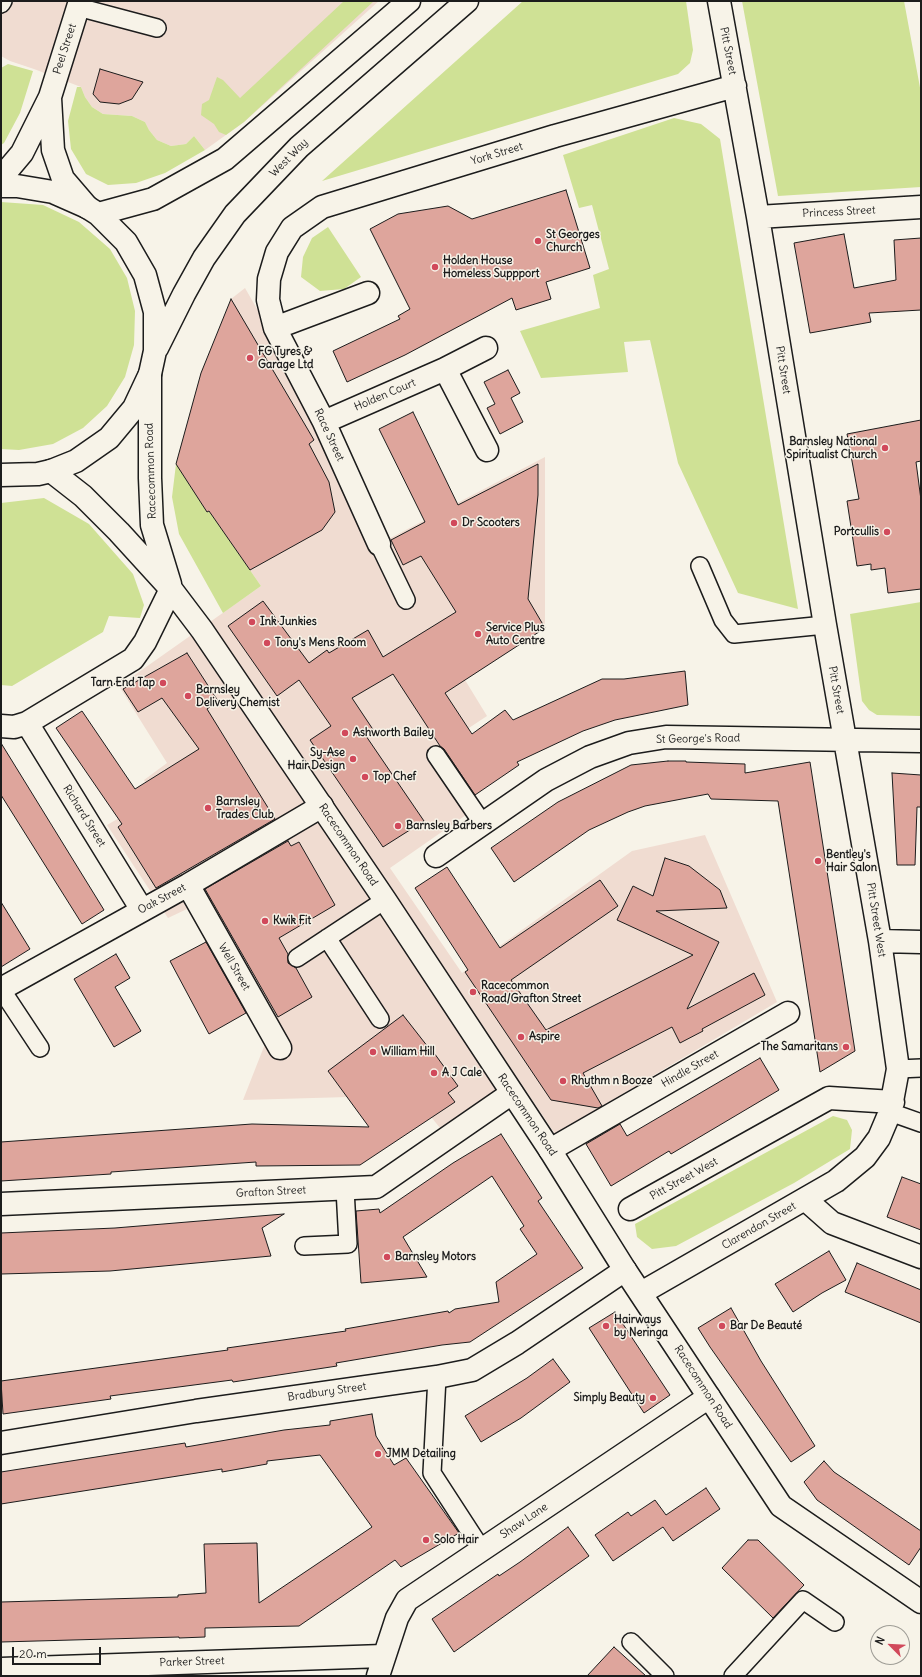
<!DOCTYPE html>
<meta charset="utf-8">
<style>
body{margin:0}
#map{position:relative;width:922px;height:1677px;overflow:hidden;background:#f7f3e8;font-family:Delius,sans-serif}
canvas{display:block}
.frame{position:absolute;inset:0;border:2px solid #1c1c1c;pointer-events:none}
.north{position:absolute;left:870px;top:1625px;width:40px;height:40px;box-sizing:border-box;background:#f7f3e8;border:1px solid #9f9d96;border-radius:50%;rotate:294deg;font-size:11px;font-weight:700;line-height:16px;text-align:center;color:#1c1c1c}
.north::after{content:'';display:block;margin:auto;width:14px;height:18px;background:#d1495b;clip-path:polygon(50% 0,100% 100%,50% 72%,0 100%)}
.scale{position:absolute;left:12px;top:1647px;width:89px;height:18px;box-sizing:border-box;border:2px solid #1c1c1c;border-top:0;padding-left:5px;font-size:12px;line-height:14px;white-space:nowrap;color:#1c1c1c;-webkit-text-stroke:3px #f7f3e8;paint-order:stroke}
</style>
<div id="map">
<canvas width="922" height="1677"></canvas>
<div class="frame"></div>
<div class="north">N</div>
<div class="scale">20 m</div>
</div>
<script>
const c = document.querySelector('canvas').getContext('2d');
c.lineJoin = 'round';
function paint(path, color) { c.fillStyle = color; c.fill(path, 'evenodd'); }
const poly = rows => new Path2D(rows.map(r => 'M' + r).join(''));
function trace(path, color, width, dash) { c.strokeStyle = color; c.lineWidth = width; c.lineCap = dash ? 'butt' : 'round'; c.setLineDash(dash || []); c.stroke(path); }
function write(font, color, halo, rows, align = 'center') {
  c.font = font + ' Delius,sans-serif'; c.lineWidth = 3; c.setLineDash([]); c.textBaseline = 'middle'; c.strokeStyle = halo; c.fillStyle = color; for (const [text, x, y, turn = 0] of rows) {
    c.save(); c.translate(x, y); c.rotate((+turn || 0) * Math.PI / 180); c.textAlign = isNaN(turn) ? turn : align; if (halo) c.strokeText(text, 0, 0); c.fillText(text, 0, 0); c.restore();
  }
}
const built = poly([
 [1,1,379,1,244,122,205,150,194,136,186,144,171,146,157,140,149,130,145,122,132,116,103,114,92,107,85,97,81,87,34,69,10,61,1,56],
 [245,288,322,422,379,544,545,457,545,628,465,680,487,716,428,755,466,815,390,868,462,973,632,851,705,835,777,1002,555,1134,516,1076,440,1128,395,1072,348,1097,243,1100,265,1044,187,909,168,918,107,825,154,798,144,780,167,763,119,686,261,586,209,511,207,512,176,464,201,373,231,299]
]);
const green = poly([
 [344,1,374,1,244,122,226,135,219,132,214,124,201,115,202,104,209,100,217,77,223,80,240,98],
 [523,1,686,1,693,50,690,63,678,74,322,181],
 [742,1,904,1,921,93,921,187,778,196],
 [8,64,33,71,20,113,4,143,1,145,1,68],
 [77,87,81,87,85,97,92,107,103,114,132,116,145,122,149,130,157,140,171,146,186,144,194,136,205,150,165,173,136,183,108,185,86,174,71,149,68,121],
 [674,118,701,124,720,139,798,609,738,593,678,463,650,340,624,342,628,372,541,378,520,331,600,308,593,275,609,269,592,205,579,208,563,155],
 [1,202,43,205,79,222,110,249,127,278,135,311,134,345,125,377,107,406,83,428,53,444,19,450,1,449],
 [328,227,361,277,344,289,320,291,301,277,303,257,312,238],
 [176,464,207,512,209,511,261,586,223,613,179,534,172,497],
 [44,498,89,524,133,574,144,605,140,618,109,616,103,632,12,686,1,685,1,503],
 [921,602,921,716,877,715,869,710,862,701,850,614],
 [833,1116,847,1120,852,1130,850,1149,794,1183,676,1246,652,1249,637,1237,635,1224]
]);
const building = poly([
 [100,69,143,82,132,99,119,104,100,102,93,94,100,69],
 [566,190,590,268,546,282,551,299,516,310,512,298,405,355,347,382,333,351,400,319,398,316,410,309,370,229,398,214,448,206,472,219,566,190],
 [844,234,854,288,896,280,894,240,921,238,921,310,869,313,871,322,810,333,794,243,844,234],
 [231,299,314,440,309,444,329,482,335,512,322,530,250,570,209,511,207,512,176,464,201,373,231,299],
 [508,370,520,393,511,398,523,422,500,434,487,408,495,404,484,382,508,370],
 [413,412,458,505,538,464,538,495,528,599,545,628,445,693,472,734,505,710,513,720,602,679,624,679,685,671,688,705,615,720,583,731,517,762,519,765,475,795,444,749,440,746,393,674,352,698,374,731,366,736,424,821,383,847,310,740,331,726,299,680,277,696,228,626,263,601,309,663,327,650,329,653,368,630,383,657,456,612,421,556,403,565,391,540,425,522,379,429,413,412],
 [921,420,921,461,916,462,921,500,921,589,888,593,885,568,871,570,871,564,857,566,847,501,859,499,847,434,921,420],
 [187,653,218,701,207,709,275,819,156,888,118,827,122,824,56,728,82,711,135,789,199,749,162,698,138,712,123,689,187,653],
 [1,743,104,910,82,924,1,795,1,743],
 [668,761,686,761,686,762,745,764,745,773,810,762,855,1051,820,1072,778,801,711,799,708,794,645,806,628,812,589,830,514,882,491,848,558,802,631,765,668,761],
 [892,773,921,775,921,807,917,807,915,865,897,865,892,773],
 [288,841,291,846,299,842,335,905,279,938,288,954,288,963,296,968,312,997,278,1017,205,889,288,841],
 [665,858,689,866,720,890,727,908,656,911,719,942,687,1009,754,973,765,995,702,1029,703,1031,680,1043,672,1027,583,1073,602,1106,598,1108,551,1100,465,972,468,970,415,888,447,867,500,948,600,880,618,906,511,980,546,1030,693,955,617,920,633,886,653,896,665,858],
 [1,902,30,949,1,967,1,902],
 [206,942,246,1013,209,1034,170,961,206,942],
 [116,954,130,978,115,987,141,1031,114,1047,74,979,116,954],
 [403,1015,428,1047,429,1046,458,1086,448,1093,455,1102,360,1165,256,1166,256,1162,111,1172,111,1174,1,1181,1,1142,252,1124,369,1127,328,1071,403,1015],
 [760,1058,779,1090,671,1154,669,1151,611,1186,586,1144,620,1124,627,1136,760,1058],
 [501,1134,542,1198,538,1201,583,1268,470,1342,442,1345,336,1363,337,1366,233,1382,232,1380,110,1396,111,1399,3,1414,1,1381,228,1350,227,1348,346,1331,345,1329,448,1311,449,1313,455,1309,499,1302,496,1282,537,1254,520,1229,524,1226,492,1176,403,1237,427,1277,361,1283,356,1211,379,1209,380,1213,453,1163,501,1134],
 [902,1177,921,1184,921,1230,887,1217,902,1177],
 [284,1214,262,1228,271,1256,110,1271,1,1274,1,1233,115,1228,284,1214],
 [829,1251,846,1280,822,1293,793,1312,775,1284,829,1251],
 [857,1263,921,1290,921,1323,845,1292,857,1263],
 [731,1308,761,1361,815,1446,791,1462,710,1347,698,1328,731,1308],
 [615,1312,670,1395,644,1413,589,1328,615,1312],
 [553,1359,570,1382,521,1418,481,1442,465,1416,527,1378,553,1359],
 [372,1414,376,1436,394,1465,406,1458,459,1533,401,1567,395,1560,299,1626,205,1628,205,1637,179,1638,179,1637,1,1642,1,1602,178,1597,178,1595,206,1593,204,1544,257,1543,259,1603,372,1527,320,1455,267,1461,267,1464,222,1472,222,1469,1,1504,1,1472,185,1443,186,1447,284,1430,330,1425,330,1421,372,1414],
 [824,1461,834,1472,921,1531,921,1547,909,1565,817,1500,804,1482,824,1461],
 [706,1488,720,1509,673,1541,663,1527,613,1561,595,1535,628,1512,631,1516,655,1500,666,1515,706,1488],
 [568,1527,589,1556,454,1652,432,1619,498,1574,499,1576,520,1562,568,1527],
 [748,1540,758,1540,804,1585,773,1618,722,1568,748,1540],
 [614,1647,646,1676,587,1676,614,1647]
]);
const lane = poly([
 [1,4,3,1],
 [78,7,157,28],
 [379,544,406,600],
 [700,566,723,620,734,634,825,625],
 [436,755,483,824],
 [327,938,380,1019],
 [297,958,385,900],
 [1,989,40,1048],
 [898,1069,921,1068],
 [890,1112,921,1123],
 [304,1246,348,1244,345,1189],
 [437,1377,432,1473,482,1550],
 [631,1642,665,1676],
 [733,1676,803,1600,835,1622]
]);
const street = poly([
 [50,98,53,150,63,179,87,207],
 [1,178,22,153,50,97,80,1],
 [758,217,921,207],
 [275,328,368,293],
 [445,369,487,450],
 [324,422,445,369,486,348],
 [379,544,324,422,275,328,268,300,269,279,277,252,292,228,322,207,555,136,735,86],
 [27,723,142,910],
 [1,726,14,727,27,723,133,659,145,642,171,589],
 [436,856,546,780,590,757,629,743,666,737,921,741],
 [188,885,280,1048],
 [880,941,921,942],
 [1,989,188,885,322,806],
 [550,1150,788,1013],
 [806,1200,832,1223,921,1257],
 [1,1204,376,1187,512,1093],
 [630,1209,829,1098,893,1102],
 [641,1293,836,1181,865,1157,879,1138,890,1112,898,1069,880,941,825,625,758,217,719,1],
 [1,1443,196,1411,437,1377,472,1370,517,1343,625,1270],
 [1,1669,383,1656],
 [378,1676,397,1618,407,1600,709,1397]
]);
const secondary = poly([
 [150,374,150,478,152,525,170,584],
 [51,471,83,496,119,532,171,589,202,630,385,900,550,1150,625,1270,781,1506,921,1602]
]);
const highway = poly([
 [1,186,17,186,53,192,87,207,98,214,126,242,145,275,155,312,155,351,150,374,134,408,109,438,76,461,51,471,38,474,1,475],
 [98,214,153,199,225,159,409,1],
 [157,348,184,294,204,258,235,214,299,147,467,1]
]);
const markers = [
 [538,241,4,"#d1495b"],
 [435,267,4,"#d1495b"],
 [250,358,4,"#d1495b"],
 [885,448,4,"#d1495b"],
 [454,523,4,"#d1495b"],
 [887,532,4,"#d1495b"],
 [252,622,4,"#d1495b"],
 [478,634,4,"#d1495b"],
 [267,643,4,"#d1495b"],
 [163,683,4,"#d1495b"],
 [188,696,4,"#d1495b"],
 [345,733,4,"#d1495b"],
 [353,759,4,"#d1495b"],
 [365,777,4,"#d1495b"],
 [208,808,4,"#d1495b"],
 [398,826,4,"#d1495b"],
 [818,861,4,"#d1495b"],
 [265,921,4,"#d1495b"],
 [473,992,4,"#d1495b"],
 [521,1037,4,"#d1495b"],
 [846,1047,4,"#d1495b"],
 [373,1052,4,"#d1495b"],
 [434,1073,4,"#d1495b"],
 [563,1081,4,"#d1495b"],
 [387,1257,4,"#d1495b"],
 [606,1326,4,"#d1495b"],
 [722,1326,4,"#d1495b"],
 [653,1398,4,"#d1495b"],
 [378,1454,4,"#d1495b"],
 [426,1540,4,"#d1495b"]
];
const streetNames = [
 ["Peel Street",65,49,-72],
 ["Pitt Street",728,51,79],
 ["York Street",497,154,-17],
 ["West Way",289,158,-45],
 ["Princess Street",839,212,-3],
 ["Pitt Street",783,370,81],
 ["Holden Court",385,395,-23],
 ["Race Street",329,435,65],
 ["Racecommon Road",151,471,-92],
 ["Pitt Street",836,690,80],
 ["St George's Road",698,739,-1],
 ["Richard Street",84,816,58],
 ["Racecommon Road",348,845,56],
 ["Oak Street",162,899,-28],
 ["Pitt Street West",876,920,81],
 ["Well Street",234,967,60],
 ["Hindle Street",690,1069,-30],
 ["Racecommon Road",527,1115,56],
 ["Pitt Street West",684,1179,-29],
 ["Grafton Street",271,1192,-3],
 ["Clarendon Street",759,1226,-30],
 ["Racecommon Road",703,1387,57],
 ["Bradbury Street",327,1392,-8],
 ["Shaw Lane",524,1521,-34],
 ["Parker Street",192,1662,-2]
];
const poiNames = [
 ["St Georges",546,235],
 ["Church",546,248],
 ["Holden House",443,261],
 ["Homeless Suppport",443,274],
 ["FG Tyres &",258,352],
 ["Garage Ltd",258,365],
 ["Barnsley National",877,442,"right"],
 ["Spiritualist Church",877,455,"right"],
 ["Dr Scooters",462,523],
 ["Portcullis",879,532,"right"],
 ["Ink Junkies",260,622],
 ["Service Plus",486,628],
 ["Auto Centre",486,641],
 ["Tony's Mens Room",275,643],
 ["Tarn End Tap",155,683,"right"],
 ["Barnsley",196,690],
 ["Delivery Chemist",196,703],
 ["Ashworth Bailey",353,733],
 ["Sy-Ase",345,753,"right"],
 ["Hair Design",345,766,"right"],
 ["Top Chef",373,777],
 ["Barnsley",216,802],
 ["Trades Club",216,815],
 ["Barnsley Barbers",406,826],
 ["Bentley's",826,855],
 ["Hair Salon",826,868],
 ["Kwik Fit",273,921],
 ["Racecommon",481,986],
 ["Road/Grafton Street",481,999],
 ["Aspire",529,1037],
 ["The Samaritans",838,1047,"right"],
 ["William Hill",381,1052],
 ["A J Cale",442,1073],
 ["Rhythm n Booze",571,1081],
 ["Barnsley Motors",395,1257],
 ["Hairways",614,1320],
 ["by Neringa",614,1333],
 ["Bar De Beauté",730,1326],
 ["Simply Beauty",645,1398,"right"],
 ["JMM Detailing",386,1454],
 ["Solo Hair",434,1540]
];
paint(built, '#f0dcd1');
paint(green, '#cfe195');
paint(building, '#dea59c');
trace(building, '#1c1c1c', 1);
trace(lane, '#1c1c1c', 20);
trace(street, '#1c1c1c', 25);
trace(secondary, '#1c1c1c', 25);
trace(highway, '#1c1c1c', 25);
trace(lane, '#f7f3e8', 17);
trace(street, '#f7f3e8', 22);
trace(secondary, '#f7f3e8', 22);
trace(highway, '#f7f3e8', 22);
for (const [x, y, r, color] of markers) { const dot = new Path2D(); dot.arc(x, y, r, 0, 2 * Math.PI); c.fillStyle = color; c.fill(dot); trace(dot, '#f7f3e8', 1.5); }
write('11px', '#1c1c1c', '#f7f3e8', streetNames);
write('bold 11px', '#1c1c1c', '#f7f3e8', poiNames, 'left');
</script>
